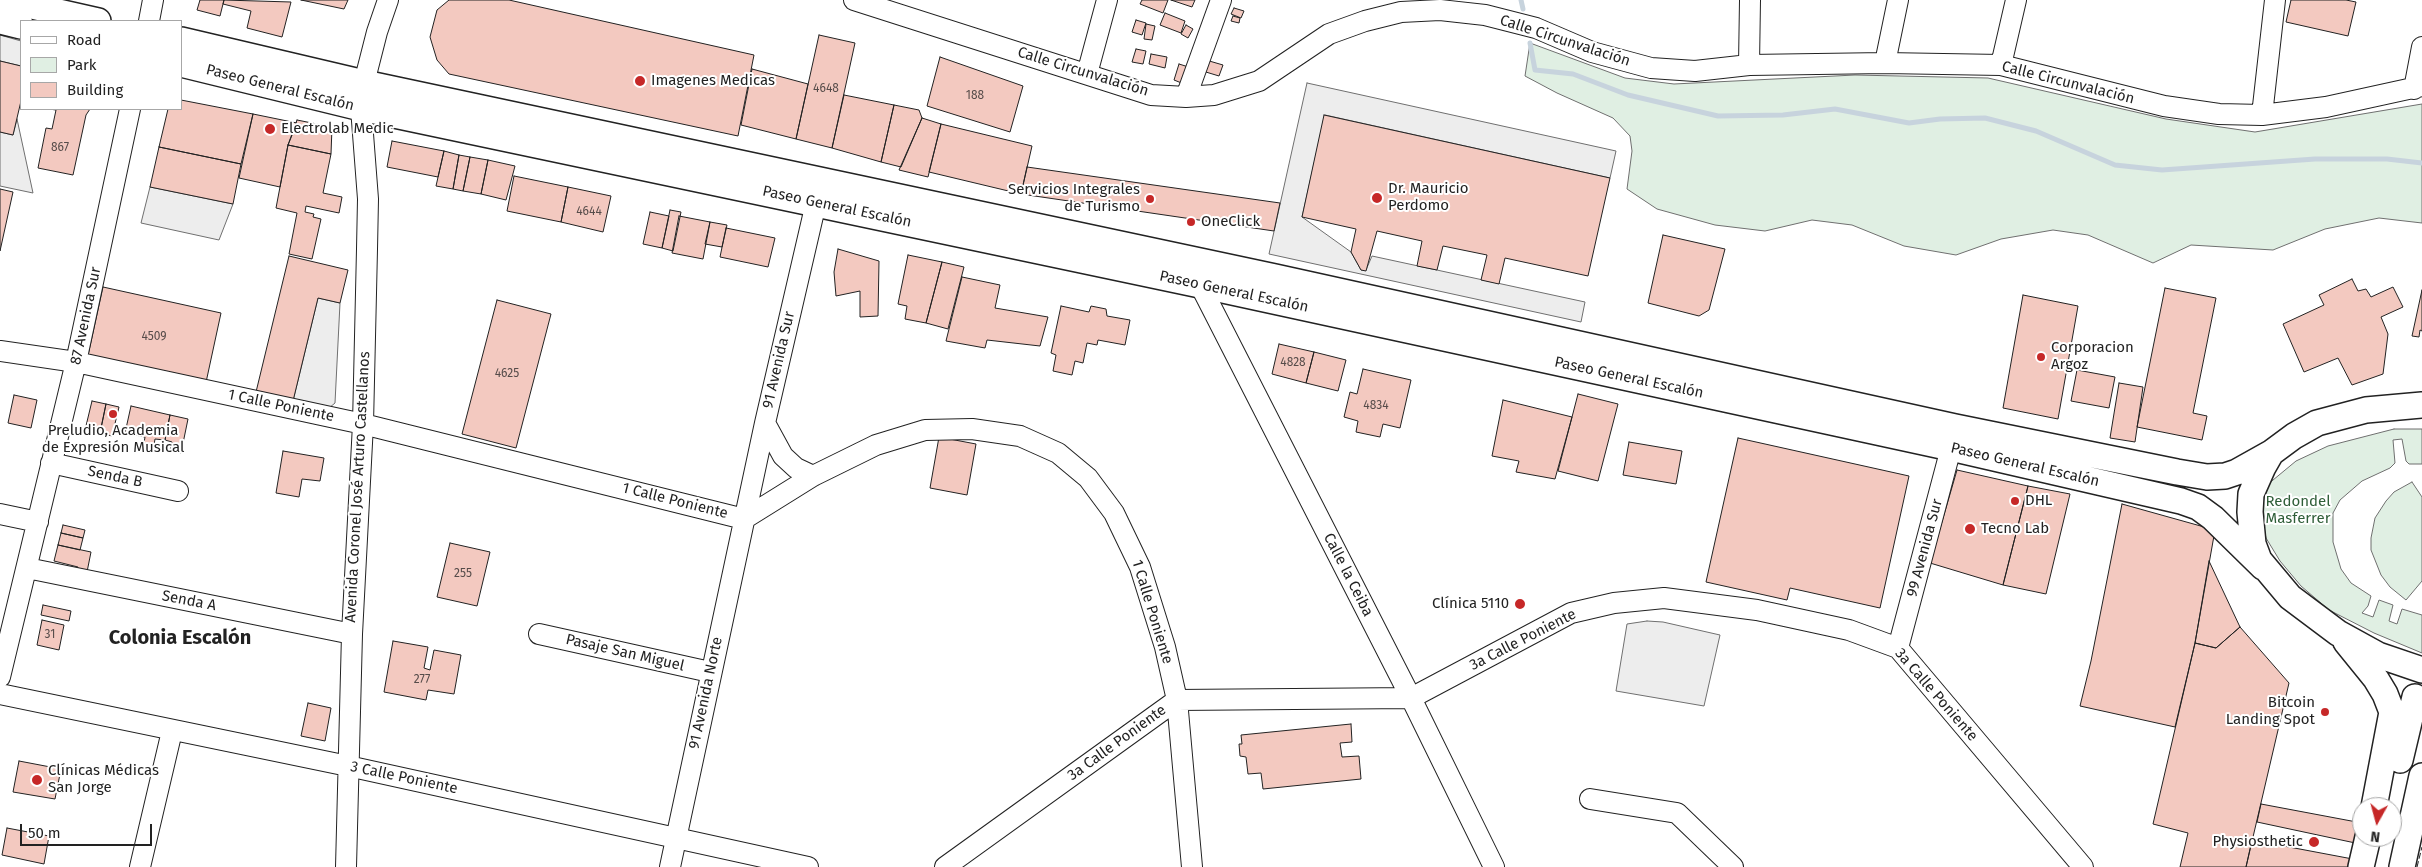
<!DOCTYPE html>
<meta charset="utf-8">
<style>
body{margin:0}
#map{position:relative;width:2422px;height:867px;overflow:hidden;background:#fff;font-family:"Fira Sans",sans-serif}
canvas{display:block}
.legend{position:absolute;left:20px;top:20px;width:162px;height:90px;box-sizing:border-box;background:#fff;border:1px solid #a7a7a7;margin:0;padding:6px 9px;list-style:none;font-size:15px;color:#222}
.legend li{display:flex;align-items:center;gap:10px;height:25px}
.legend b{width:25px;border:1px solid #a7a7a7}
.north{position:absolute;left:2352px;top:797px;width:50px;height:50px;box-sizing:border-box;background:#fff;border:1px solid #a7a7a7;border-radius:50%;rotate:187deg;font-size:14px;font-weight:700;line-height:20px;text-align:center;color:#222}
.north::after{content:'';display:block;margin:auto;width:18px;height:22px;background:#c62828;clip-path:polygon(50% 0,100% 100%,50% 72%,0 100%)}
.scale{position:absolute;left:20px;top:824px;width:132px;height:22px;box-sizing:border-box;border:2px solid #222;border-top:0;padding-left:6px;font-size:15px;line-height:18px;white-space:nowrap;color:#222;-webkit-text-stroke:4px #fff;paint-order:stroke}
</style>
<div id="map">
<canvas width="2422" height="867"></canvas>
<ul class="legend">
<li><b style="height:6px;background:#fff"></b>Road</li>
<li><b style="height:14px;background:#e0efe3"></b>Park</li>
<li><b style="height:14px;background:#f3c9c0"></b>Building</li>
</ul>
<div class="north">N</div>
<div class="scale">50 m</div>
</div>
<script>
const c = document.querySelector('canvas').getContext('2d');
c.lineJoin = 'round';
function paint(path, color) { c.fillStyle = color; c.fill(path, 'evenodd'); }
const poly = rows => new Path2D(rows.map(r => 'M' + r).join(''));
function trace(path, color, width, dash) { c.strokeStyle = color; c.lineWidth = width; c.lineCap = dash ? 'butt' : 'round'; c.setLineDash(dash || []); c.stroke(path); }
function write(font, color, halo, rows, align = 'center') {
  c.font = font + ' "Fira Sans",sans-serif'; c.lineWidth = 4; c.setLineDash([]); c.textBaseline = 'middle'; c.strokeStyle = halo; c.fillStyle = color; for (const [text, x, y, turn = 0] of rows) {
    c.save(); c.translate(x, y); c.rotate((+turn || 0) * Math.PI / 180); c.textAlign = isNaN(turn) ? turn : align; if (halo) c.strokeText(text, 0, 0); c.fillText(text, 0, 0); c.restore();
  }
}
const green = poly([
 [1530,43,1625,78,1674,84,1855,75,1988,78,2166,119,2255,132,2422,104,2422,223,2379,218,2325,229,2273,250,2191,245,2153,263,2088,235,2053,230,2001,239,1956,255,1904,246,1852,225,1812,220,1765,231,1715,225,1657,209,1627,189,1632,151,1630,136,1613,118,1557,93,1525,76,1530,43],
 [2394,429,2422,429,2422,464,2409,464,2406,461,2402,439,2393,440,2395,463,2390,468,2362,481,2340,500,2333,513,2333,542,2341,569,2351,583,2371,596,2368,606,2362,613,2373,617,2379,600,2393,605,2389,621,2397,624,2402,609,2422,615,2422,653,2374,633,2329,610,2301,586,2280,561,2266,538,2261,512,2267,485,2296,461,2328,446,2394,429],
 [2412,482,2422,497,2422,581,2406,600,2390,587,2381,575,2371,550,2371,538,2375,518,2386,501,2394,492,2412,482]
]);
const parking = poly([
 [0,35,21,41,21,66,0,61,0,35],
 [1307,83,1616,151,1610,178,1325,115,1302,217,1351,252,1361,270,1366,270,1372,256,1585,302,1581,322,1269,254,1307,83],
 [17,119,33,193,0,186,0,132,13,135,17,119],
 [150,187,233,204,219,240,141,223,150,187],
 [318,298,340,303,335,403,329,408,293,401,318,298],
 [1647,621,1663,622,1720,635,1704,706,1616,691,1627,624,1647,621]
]);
const stream = poly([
 [1521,0,1523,9],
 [1530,43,1535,70,1573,74,1628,95,1718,116,1783,115,1835,109,1909,123,1940,119,1985,118,2036,131,2115,165,2162,170,2315,159,2387,159,2422,163]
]);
const building = poly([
 [200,0,224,0,220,16,197,10,200,0],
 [224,0,291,2,282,37,247,28,251,11,223,4,224,0],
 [301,0,348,0,344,9,301,0],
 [449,0,509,0,754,55,738,136,449,74,437,60,430,37,437,10,449,0],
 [1142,0,1168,0,1163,13,1140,4,1142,0],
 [1171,0,1195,0,1192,7,1171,0],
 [2291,0,2346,0,2356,2,2348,36,2286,22,2291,0],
 [1234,8,1244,11,1241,18,1231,14,1234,8],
 [1165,13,1185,21,1181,33,1160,25,1165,13],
 [1233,16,1240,18,1239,23,1231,21,1233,16],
 [1136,20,1146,23,1142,35,1132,32,1136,20],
 [1146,24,1155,26,1152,40,1144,39,1146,24],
 [1186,25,1193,29,1188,38,1181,34,1186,25],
 [819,35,855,43,832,148,796,139,819,35],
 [1136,49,1146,51,1143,64,1132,62,1136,49],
 [1151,54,1167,57,1165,68,1149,64,1151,54],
 [940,57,1023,86,1010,132,927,106,940,57],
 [1199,58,1223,65,1219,76,1196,69,1199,58],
 [0,61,21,66,21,101,13,135,0,132,0,61],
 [1179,64,1195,69,1189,86,1174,80,1179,64],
 [752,69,808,84,796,139,741,125,752,69],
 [844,95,894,105,881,162,832,148,844,95],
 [181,100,253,114,241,164,159,147,168,109,181,109,181,100],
 [894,105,919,110,922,118,901,167,881,162,894,105],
 [49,109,90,109,86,115,73,175,38,168,46,128,52,129,56,110,49,109],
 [253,114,297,123,288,145,280,187,239,178,253,114],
 [1324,115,1610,178,1588,276,1505,258,1499,284,1481,280,1487,255,1443,246,1437,270,1417,266,1422,241,1377,231,1366,271,1361,270,1351,252,1356,229,1302,217,1324,115],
 [922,118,941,124,928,177,899,170,922,118],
 [297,120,332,127,331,154,288,145,297,120],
 [941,124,1032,146,1021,194,929,172,941,124],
 [392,141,444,151,438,177,387,167,392,141],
 [288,145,331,154,323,193,342,197,339,213,306,206,305,212,314,214,313,217,321,219,312,259,289,254,297,213,276,208,288,145],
 [159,147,241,164,233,204,150,187,159,147],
 [444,151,459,155,453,189,436,186,444,151],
 [459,155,470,157,463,191,453,189,459,155],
 [470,157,488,160,481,194,463,191,470,157],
 [488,160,515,166,506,200,481,194,488,160],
 [1027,167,1280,203,1274,231,1021,194,1027,167],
 [514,176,568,187,561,222,507,211,514,176],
 [568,187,611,196,603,232,561,222,568,187],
 [0,189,13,192,0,251,0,189],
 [670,210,681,212,673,251,662,248,670,210],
 [650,212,669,216,662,248,643,244,650,212],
 [679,216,710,222,703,259,672,253,679,216],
 [710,222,727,225,722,247,705,244,710,222],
 [726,228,775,238,768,267,720,257,726,228],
 [1663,235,1725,249,1709,310,1699,316,1648,303,1663,235],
 [838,249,879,261,878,316,860,317,860,291,836,296,834,272,838,249],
 [908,255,942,262,926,323,905,319,907,306,898,304,908,255],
 [289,256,348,270,340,303,318,298,293,401,256,392,289,256],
 [942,262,964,267,948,329,926,323,942,262],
 [962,277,1000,285,995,308,1048,317,1040,346,987,340,985,348,946,341,962,277],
 [2352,279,2358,291,2366,289,2371,297,2393,287,2403,307,2381,317,2388,334,2383,374,2352,385,2338,358,2304,372,2283,324,2324,305,2319,295,2352,279],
 [103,287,221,313,205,387,87,360,103,287],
 [2165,288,2216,298,2193,413,2207,416,2202,440,2137,427,2165,288],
 [2422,290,2422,331,2420,330,2419,337,2412,336,2422,290],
 [2023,295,2078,306,2058,419,2003,408,2023,295],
 [497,300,551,314,516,448,462,434,497,300],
 [1061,306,1089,312,1091,306,1106,309,1107,316,1130,320,1125,345,1098,340,1097,345,1087,343,1083,363,1075,361,1072,375,1053,371,1056,355,1051,353,1061,306],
 [1279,344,1314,352,1306,383,1272,374,1279,344],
 [1314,352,1346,360,1338,391,1306,383,1314,352],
 [1363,369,1411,380,1400,428,1383,424,1380,437,1356,432,1358,421,1344,417,1350,392,1357,394,1363,369],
 [2077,370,2115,377,2109,408,2071,401,2077,370],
 [2119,383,2143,387,2135,442,2110,438,2119,383],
 [1578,394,1618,404,1598,481,1558,471,1578,394],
 [14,395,37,400,31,428,8,423,14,395],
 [1503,400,1572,417,1555,479,1516,472,1519,461,1492,456,1503,400],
 [92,401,106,404,100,433,85,430,92,401],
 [106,404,119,407,112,436,100,433,106,404],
 [131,406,170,415,165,440,155,439,154,445,144,443,145,437,125,433,131,406],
 [170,415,188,419,181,453,170,450,172,442,165,440,170,415],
 [939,437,976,444,967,495,930,488,939,437],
 [1738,438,1909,476,1880,608,1790,588,1787,600,1706,582,1738,438],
 [1629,442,1682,451,1676,484,1623,475,1629,442],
 [283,451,324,458,320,481,302,479,299,497,276,493,283,451],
 [1957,470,2028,486,2003,585,1930,563,1957,470],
 [2028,486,2070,494,2046,594,2003,585,2028,486],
 [2122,504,2215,530,2195,643,2175,727,2080,706,2091,661,2122,504],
 [63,525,85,530,83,538,61,533,63,525],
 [61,533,83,538,80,550,58,545,61,533],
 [450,543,490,552,477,606,437,597,450,543],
 [58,545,91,552,86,577,76,575,78,567,54,561,58,545],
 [2209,561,2240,627,2216,648,2195,643,2209,561],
 [43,605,71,611,69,621,41,615,43,605],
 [42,620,64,625,59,650,37,645,42,620],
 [2240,627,2289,683,2246,867,2180,867,2188,833,2153,824,2195,643,2216,648,2240,627],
 [393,641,428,647,424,668,430,670,434,650,461,655,454,694,428,690,426,700,384,692,393,641],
 [308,703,331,708,325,741,301,736,308,703],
 [1351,724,1352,742,1340,743,1342,757,1359,756,1361,779,1263,789,1261,773,1248,774,1246,757,1240,756,1239,744,1242,744,1241,735,1351,724],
 [19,761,61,769,55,799,13,792,19,761],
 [2261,804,2362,823,2360,844,2257,822,2261,804],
 [7,828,49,836,44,864,2,855,7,828],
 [2252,840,2358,860,2356,867,2246,867,2252,840]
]);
const minor = poly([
 [854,0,1151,95,1186,97,1214,95,1259,81,1329,34,1365,21,1401,12,1440,10,1485,15,1536,28,1592,52,1651,68,1695,71,1749,65,1885,63,2001,65,2164,106,2219,114,2262,115,2326,107,2422,86],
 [149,21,153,0],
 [1885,63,1898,0],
 [1749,65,1750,0],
 [2001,65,2016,0],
 [1087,74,1107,0],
 [2414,89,2422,47],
 [1186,97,1221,0],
 [2262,115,2275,0],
 [1200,285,1411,698,1494,867],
 [0,351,76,362,363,424,744,519,813,476,876,445,925,430,972,429,1020,436,1058,453,1088,478,1114,513,1140,567,1165,647,1177,700,1192,867],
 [765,423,783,456,796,468,813,476],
 [51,463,178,491],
 [0,514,38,522],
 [27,568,352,634],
 [539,634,710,672],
 [1898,648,1951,448],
 [0,677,76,362,130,109],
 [0,694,348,766,808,867],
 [1590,799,1677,813,1733,867],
 [140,867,172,731],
 [346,867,352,634,363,424,367,249,368,199,361,108,364,83,377,32,388,0],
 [670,867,765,423,816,203],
 [945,867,1177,700,1411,698,1571,613,1614,603,1664,598,1757,610,1849,630,1898,648,2083,867]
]);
const major = poly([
 [6,0,98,21],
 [0,21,21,26],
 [181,40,364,83,1275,277,1955,427,2177,472,2207,477,2225,476,2237,472,2271,453],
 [181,64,361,108,1200,285,1951,448,2181,501,2198,507,2213,518,2263,567],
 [2422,405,2366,410,2317,423,2294,436,2271,453,2263,467,2251,494,2250,512,2253,544,2259,560,2290,597,2338,633,2378,655,2422,670],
 [2346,642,2376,679,2385,694,2392,712,2374,807],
 [2400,760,2415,697],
 [2361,867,2368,837],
 [2402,867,2422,776]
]);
const fence = poly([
 [2417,867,2422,847]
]);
const markers = [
 [640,81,6,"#c62828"],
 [270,129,6,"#c62828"],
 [1377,198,6,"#c62828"],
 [1150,199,5,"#c62828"],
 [1191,222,5,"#c62828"],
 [2041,357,5,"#c62828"],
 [113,414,5,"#c62828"],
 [2015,501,5,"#c62828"],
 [1970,529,6,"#c62828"],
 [1520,604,6,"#c62828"],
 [2325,712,5,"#c62828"],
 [37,780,6,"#c62828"],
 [2314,842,6,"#c62828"]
];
const numberNames = [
 ["4648",826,89],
 ["188",975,96],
 ["867",60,148],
 ["4644",589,212],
 ["4509",154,337],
 ["4828",1293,363],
 ["4625",507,374],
 ["4834",1376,406],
 ["255",463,574],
 ["31",50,635],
 ["277",422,680]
];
const streetNames = [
 ["Calle Circunvalación",1565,41,18],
 ["Calle Circunvalación",1083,72,17],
 ["Calle Circunvalación",2068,83,14],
 ["Paseo General Escalón",280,88,14],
 ["Paseo General Escalón",837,207,12],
 ["Paseo General Escalón",1234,292,12],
 ["87 Avenida Sur",86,316,-78],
 ["91 Avenida Sur",779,360,-77],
 ["Paseo General Escalón",1629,378,12],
 ["1 Calle Poniente",281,406,12],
 ["Paseo General Escalón",2025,465,13],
 ["Senda B",115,477,12],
 ["Avenida Coronel José Arturo Castellanos",358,487,-87],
 ["1 Calle Poniente",675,501,14],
 ["99 Avenida Sur",1925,548,-75],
 ["Calle la Ceiba",1348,575,63],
 ["Senda A",189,601,11],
 ["1 Calle Poniente",1152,612,73],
 ["3a Calle Poniente",1523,640,-27],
 ["Pasaje San Miguel",625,653,13],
 ["91 Avenida Norte",706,693,-78],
 ["3a Calle Poniente",1936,695,49],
 ["3a Calle Poniente",1117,743,-36],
 ["3 Calle Poniente",404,778,12]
];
const poiNames = [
 ["Imagenes Medicas",651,81],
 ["Electrolab Medic",281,129],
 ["Dr. Mauricio",1388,189],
 ["Perdomo",1388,206],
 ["Servicios Integrales",1140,190,"right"],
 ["de Turismo",1140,207,"right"],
 ["OneClick",1201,222],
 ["Corporacion",2051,348],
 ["Argoz",2051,365],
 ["Preludio, Academia",113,431,"center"],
 ["de Expresión Musical",113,448,"center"],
 ["DHL",2025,501],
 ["Tecno Lab",1981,529],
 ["Clínica 5110",1509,604,"right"],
 ["Bitcoin",2315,703,"right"],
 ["Landing Spot",2315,720,"right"],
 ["Clínicas Médicas",48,771],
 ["San Jorge",48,788],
 ["Physiosthetic",2303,842,"right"]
];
const parkNames = [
 ["Redondel",2298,502],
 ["Masferrer",2298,519]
];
const districtNames = [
 ["Colonia Escalón",180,638]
];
paint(green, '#e0efe3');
trace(green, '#6f6f6f', 1);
paint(parking, '#ededed');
trace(parking, '#6f6f6f', 1);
trace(stream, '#c7d3dd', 5);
paint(building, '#f3c9c0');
trace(building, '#222', 1);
trace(minor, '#222', 22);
trace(major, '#222', 28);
trace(minor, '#fff', 20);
trace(major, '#fff', 25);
trace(fence, '#222', 1, [6, 2.5]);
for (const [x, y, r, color] of markers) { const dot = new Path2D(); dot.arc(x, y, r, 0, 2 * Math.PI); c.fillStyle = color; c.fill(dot); trace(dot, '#fff', 2); }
write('12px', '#564c4a', null, numberNames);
write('15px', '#222', '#fff', streetNames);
write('15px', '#222', '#fff', poiNames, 'left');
write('15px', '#2f5e38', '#fff', parkNames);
write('bold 20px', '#222', '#fff', districtNames);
</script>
